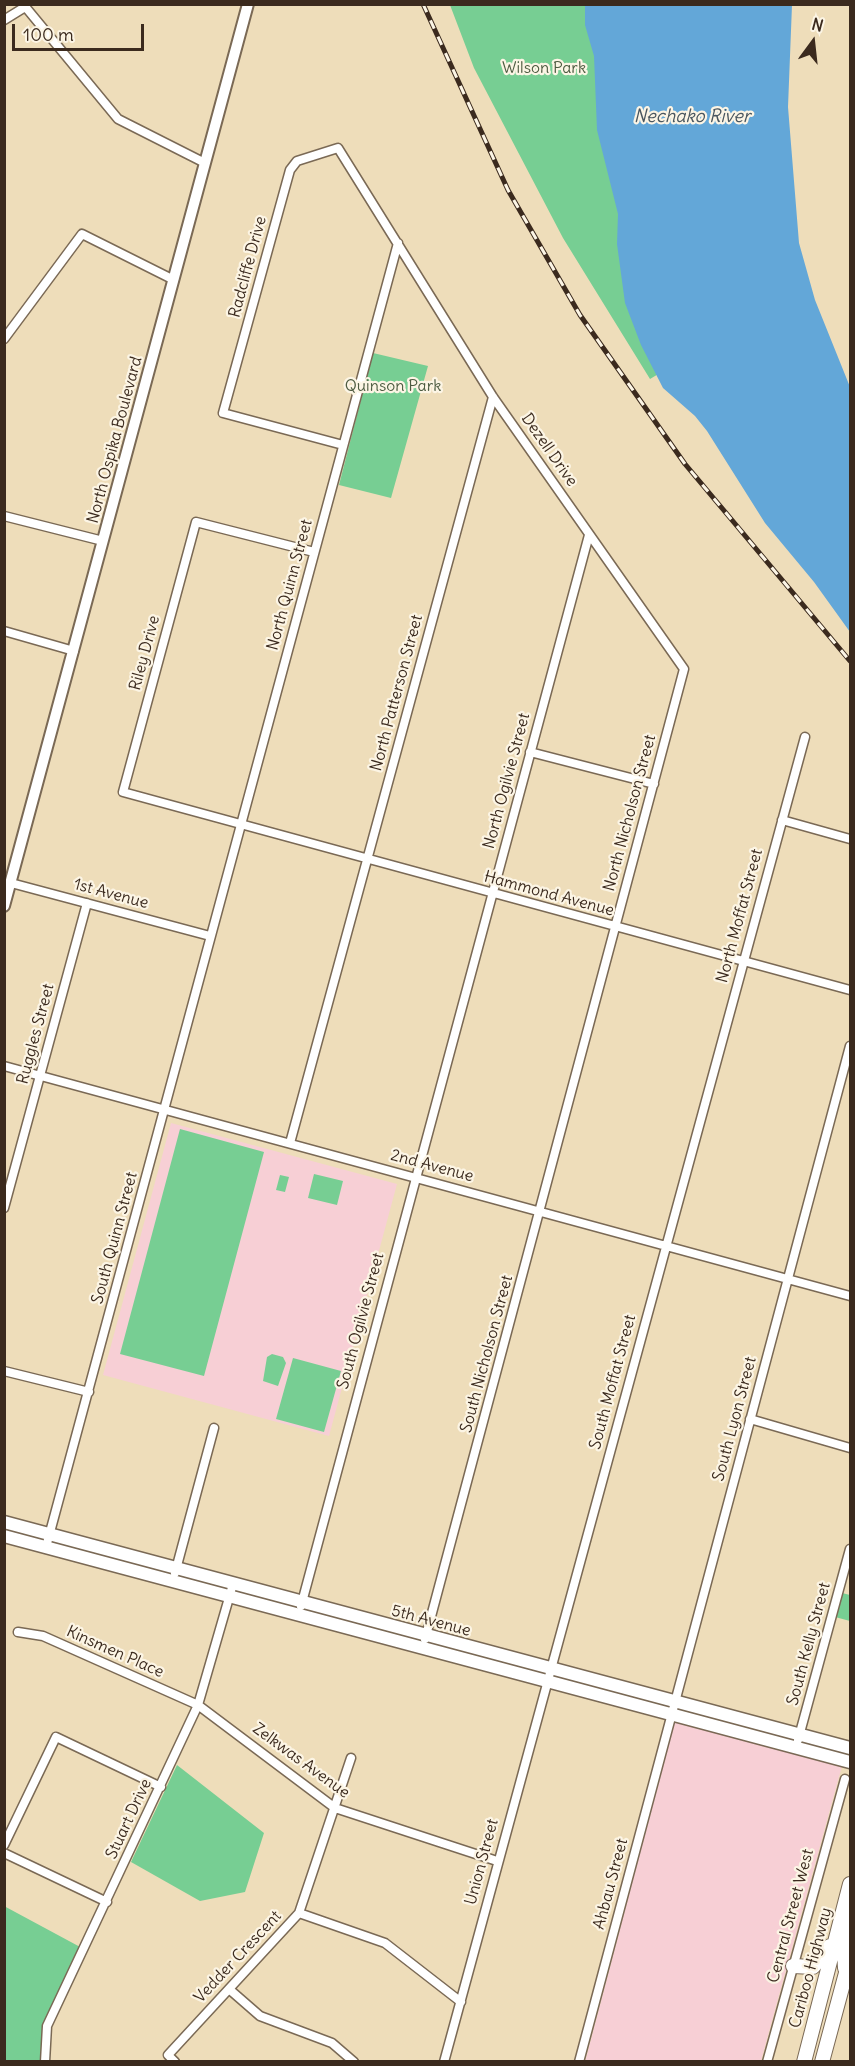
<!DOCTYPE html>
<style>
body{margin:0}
#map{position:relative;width:855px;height:2066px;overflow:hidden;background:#eeddba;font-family:Delius,sans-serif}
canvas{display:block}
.frame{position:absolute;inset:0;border:6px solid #3b2a1e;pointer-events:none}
.north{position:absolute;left:783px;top:12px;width:60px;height:60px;-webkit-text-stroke:4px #fcf5e5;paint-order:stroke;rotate:15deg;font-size:16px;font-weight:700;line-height:24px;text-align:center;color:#3b2a1e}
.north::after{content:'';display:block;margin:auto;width:21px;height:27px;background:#3b2a1e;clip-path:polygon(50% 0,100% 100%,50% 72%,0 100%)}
.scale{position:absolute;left:12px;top:24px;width:132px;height:27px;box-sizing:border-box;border:3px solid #3b2a1e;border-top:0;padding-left:8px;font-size:18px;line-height:21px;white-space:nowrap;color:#3b2a1e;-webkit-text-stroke:4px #fcf5e5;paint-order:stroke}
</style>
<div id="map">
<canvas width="855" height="2066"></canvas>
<div class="frame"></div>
<div class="north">N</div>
<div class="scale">100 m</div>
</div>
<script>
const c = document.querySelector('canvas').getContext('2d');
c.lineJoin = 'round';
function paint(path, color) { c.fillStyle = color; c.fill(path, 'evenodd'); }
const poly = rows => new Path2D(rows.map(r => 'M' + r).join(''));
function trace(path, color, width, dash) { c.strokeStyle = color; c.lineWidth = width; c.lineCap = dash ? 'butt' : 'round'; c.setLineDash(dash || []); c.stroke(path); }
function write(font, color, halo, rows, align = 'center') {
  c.font = font + ' Delius,sans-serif'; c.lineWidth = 4.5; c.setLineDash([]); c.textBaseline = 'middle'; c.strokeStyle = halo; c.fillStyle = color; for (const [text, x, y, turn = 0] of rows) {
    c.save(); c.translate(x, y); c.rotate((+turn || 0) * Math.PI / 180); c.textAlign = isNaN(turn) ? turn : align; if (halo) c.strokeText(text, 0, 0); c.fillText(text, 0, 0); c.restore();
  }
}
const built = poly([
 [171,1123,397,1184,329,1436,103,1375],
 [675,1720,842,1766,761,2061,585,2062]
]);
const green = poly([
 [450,5,603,5,670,367,650,379,563,238,474,68],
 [373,353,428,366,391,498,339,485],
 [180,1129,264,1152,204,1376,120,1354],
 [314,1174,343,1181,337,1205,308,1198],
 [280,1175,289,1177,285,1192,276,1190],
 [272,1354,283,1357,286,1363,278,1386,263,1381,267,1357],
 [293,1358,341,1371,324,1432,276,1419],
 [842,1593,850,1595,850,1621,835,1617],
 [177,1765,264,1833,245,1892,200,1901,131,1862],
 [4,1906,82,1948,47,2020,42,2061,5,2061]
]);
const water = poly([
 [585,5,792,5,788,107,799,243,815,300,850,387,850,632,814,582,765,523,707,431,695,416,663,388,641,345,625,303,617,244,618,214,597,130,594,56,585,25]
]);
const minor = poly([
 [23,4,118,119,205,163],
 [4,20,25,7],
 [4,339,82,234,174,280],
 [343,445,223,413,290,170,297,161,338,148,493,397,684,669,425,1639],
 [4,516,103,541],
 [314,552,196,522,123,792,850,990],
 [4,631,74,651],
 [530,752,654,784],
 [782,820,850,839],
 [11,883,210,936],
 [4,1066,850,1296],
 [290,1143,493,397],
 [4,1208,87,903],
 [4,1371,89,1392],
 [750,1419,850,1448],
 [46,1547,398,243],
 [175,1573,214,1428],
 [301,1606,589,535],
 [18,1632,43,1636,198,1705,335,1808,497,1861],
 [798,1740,850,1549],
 [4,1845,56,1737,161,1787],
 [4,1853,107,1902],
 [299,1913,385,1943,461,2002],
 [229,1989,260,2016,332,2043,354,2062],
 [45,2062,47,2026,198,1705,233,1584],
 [175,2062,168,2055,299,1913,351,1758],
 [444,2062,805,737],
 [579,2062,850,1046],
 [767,2062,845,1779]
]);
const tertiary = poly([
 [4,906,248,4]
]);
const secondary = poly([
 [4,1522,850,1748],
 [4,1536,850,1762]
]);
const trunk = poly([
 [793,1966,813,1967,830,1946],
 [845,1968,844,1951,849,1922],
 [804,2062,850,1884],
 [822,2062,850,1958]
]);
const rail = poly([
 [423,4,508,190,580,315,685,464,850,661]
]);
const parkNames = [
 ["Wilson Park",544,68],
 ["Quinson Park",393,386]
];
const streetNames = [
 ["Radcliffe Drive",248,267,-75],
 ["North Ospika Boulevard",115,440,-75],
 ["Dezell Drive",549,450,55],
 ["North Quinn Street",290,585,-75],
 ["Riley Drive",145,653,-75],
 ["North Patterson Street",397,693,-75],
 ["North Ogilvie Street",507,781,-75],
 ["North Nicholson Street",630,813,-75],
 ["1st Avenue",111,894,15],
 ["Hammond Avenue",549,894,15],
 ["North Moffat Street",740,916,-75],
 ["Ruggles Street",36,1034,-75],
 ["2nd Avenue",432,1166,15],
 ["South Quinn Street",115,1238,-75],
 ["South Ogilvie Street",361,1321,-75],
 ["South Nicholson Street",487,1354,-75],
 ["South Moffat Street",613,1382,-75],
 ["South Lyon Street",735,1419,-75],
 ["5th Avenue",431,1621,15],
 ["South Kelly Street",809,1644,-75],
 ["Kinsmen Place",115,1652,24],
 ["Zelkwas Avenue",301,1761,36],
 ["Stuart Drive",129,1819,-65],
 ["Union Street",482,1862,-75],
 ["Ahbau Street",611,1884,-75],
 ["Central Street West",791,1916,-75],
 ["Vedder Crescent",238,1957,-47],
 ["Cariboo Highway",811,1968,-75]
];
const waterNames = [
 ["Nechako River",692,117]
];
paint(built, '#f7cfd5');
paint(green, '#77ce93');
paint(water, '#63a7d8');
trace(minor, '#7a6955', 11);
trace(tertiary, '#7a6955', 14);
trace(secondary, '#7a6955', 15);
trace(trunk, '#7a6955', 16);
trace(minor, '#fff', 8);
trace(tertiary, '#fff', 10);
trace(secondary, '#fff', 12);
trace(trunk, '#fff', 14);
trace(rail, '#3b2a1e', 5);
trace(rail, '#fcf5e5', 3, [9]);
write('16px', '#4d5b41', '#fcf5e5', parkNames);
write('16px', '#3b2a1e', '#fcf5e5', streetNames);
write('italic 18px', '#49565f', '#fcf5e5', waterNames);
</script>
